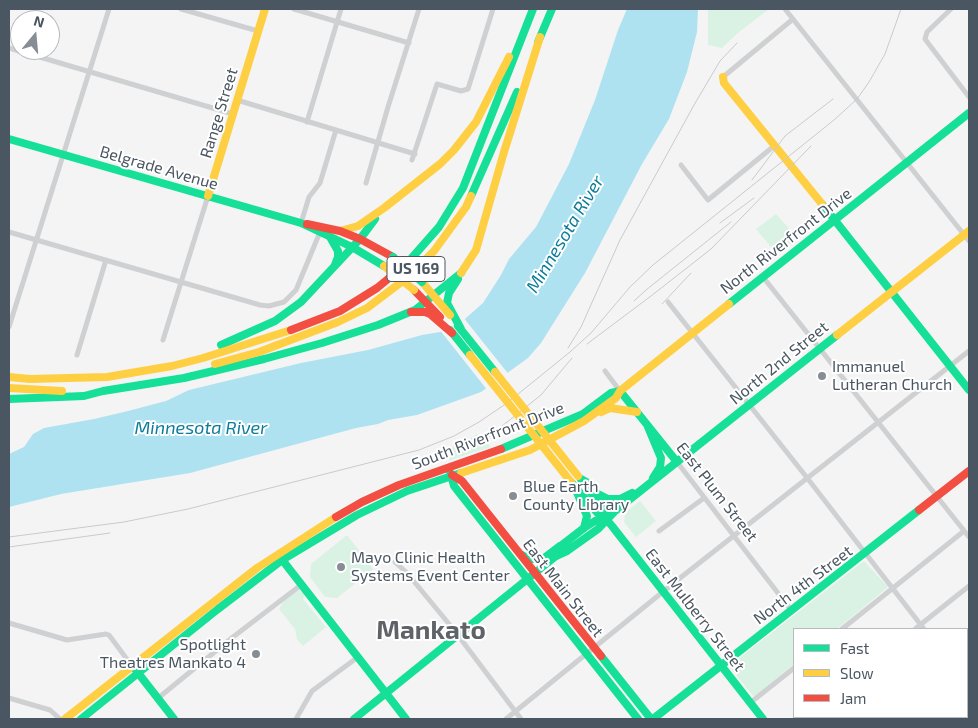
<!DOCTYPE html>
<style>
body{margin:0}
#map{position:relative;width:978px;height:728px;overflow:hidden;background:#f4f4f4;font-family:"Exo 2",sans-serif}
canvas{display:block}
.frame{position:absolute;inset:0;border:10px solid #4a5661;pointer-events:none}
.legend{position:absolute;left:793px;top:628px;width:175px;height:90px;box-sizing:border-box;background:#fff;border:1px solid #b7bbc0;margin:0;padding:6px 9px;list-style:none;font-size:15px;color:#4a5661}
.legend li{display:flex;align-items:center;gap:10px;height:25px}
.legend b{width:25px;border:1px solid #b7bbc0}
.north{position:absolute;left:10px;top:10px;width:50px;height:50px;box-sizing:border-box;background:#fff;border:1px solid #b7bbc0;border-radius:50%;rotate:17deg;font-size:14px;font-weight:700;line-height:20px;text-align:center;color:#4a5661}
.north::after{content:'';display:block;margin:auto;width:18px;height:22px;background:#868d94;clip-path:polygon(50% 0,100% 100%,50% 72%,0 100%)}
</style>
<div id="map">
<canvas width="978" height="728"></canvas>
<div class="frame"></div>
<ul class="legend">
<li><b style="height:6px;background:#16e098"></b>Fast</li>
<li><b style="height:6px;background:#ffcf43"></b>Slow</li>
<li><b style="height:6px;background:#f24e42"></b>Jam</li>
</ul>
<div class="north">N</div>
</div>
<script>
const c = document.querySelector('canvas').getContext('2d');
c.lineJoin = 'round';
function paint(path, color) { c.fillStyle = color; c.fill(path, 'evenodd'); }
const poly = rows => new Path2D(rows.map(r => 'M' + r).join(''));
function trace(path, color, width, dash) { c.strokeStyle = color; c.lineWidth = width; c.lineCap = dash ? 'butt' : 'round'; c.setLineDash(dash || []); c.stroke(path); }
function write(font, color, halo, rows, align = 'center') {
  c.font = font + ' "Exo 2",sans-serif'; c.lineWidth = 4; c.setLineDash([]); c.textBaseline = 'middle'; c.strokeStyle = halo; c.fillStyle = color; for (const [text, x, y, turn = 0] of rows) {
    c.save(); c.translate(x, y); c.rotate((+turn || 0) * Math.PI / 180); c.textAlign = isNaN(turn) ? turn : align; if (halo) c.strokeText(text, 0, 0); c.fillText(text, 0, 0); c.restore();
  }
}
const green = poly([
 [708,9,769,9,739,32,722,48,708,45],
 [776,214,798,238,777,254,756,229],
 [477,434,491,447,450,460,448,458,447,449,460,445],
 [640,501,656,521,636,537,624,522,625,515,627,513,626,512],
 [347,535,373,569,337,598,325,597,310,577,311,564],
 [864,561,888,587,837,629,794,629,794,664,754,697,729,666],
 [299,589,305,594,303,599,326,627,303,646,297,639,295,629,279,609,284,601]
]);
const water = poly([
 [627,9,698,9,697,32,687,72,669,119,642,164,585,273,541,343,528,358,481,392,417,415,388,420,378,424,356,428,190,473,61,494,9,507,9,454,24,447,33,434,44,428,94,419,128,411,166,401,189,390,301,363,368,350,422,335,440,332,458,325,483,303,501,275,509,259,536,227,569,164,595,100,618,30]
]);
const pier = poly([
 [463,317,510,376,488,391,439,329,457,323]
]);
const street = poly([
 [181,9,258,31],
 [294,9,409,43],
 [785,9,969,241],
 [951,9,927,32,925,39,969,97],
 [9,48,233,114],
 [723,77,793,19],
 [237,100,415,154],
 [307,122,341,9],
 [412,160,437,84,461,91,468,89,493,9],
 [681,165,708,200,774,146],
 [366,183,388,107,419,9],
 [301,223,309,197,320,183,336,130],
 [9,232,260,305,269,306,284,302,296,290,320,232],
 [763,277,969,537],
 [668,302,808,479,924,629],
 [9,327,109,9],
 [163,340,208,196],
 [77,355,106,260],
 [605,371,620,391],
 [677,462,791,610],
 [659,531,704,498],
 [395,562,407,573,454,630,521,719],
 [9,623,67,640,106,634,109,635,132,666],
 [842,629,964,531],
 [915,629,969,586],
 [967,682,969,685],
 [9,698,50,710,60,719],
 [157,699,233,637,301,585],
 [750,703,794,668],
 [877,717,879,719],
 [296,719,312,691,358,657],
 [506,719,675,582,969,351],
 [802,719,805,717]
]);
const fast = poly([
 [538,42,552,9],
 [9,139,301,223,352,247,384,266],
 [471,196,517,92],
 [822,204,969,390],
 [330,237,338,251,338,257,335,265],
 [394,274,410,260,439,227,463,188,533,9],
 [458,279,449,293,447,303,461,329],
 [729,304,969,113],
 [458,326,495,372],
 [450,330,470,355],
 [221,345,275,321,301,302,360,239,375,219],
 [620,391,677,462],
 [9,399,84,396,103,391,184,378,264,359,322,343,378,325,415,310,461,273],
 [648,427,661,458,660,467,653,478],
 [501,449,583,414,611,393,620,391],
 [450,472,454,486,638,719],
 [581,479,588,483,596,493,608,499,620,499,632,493],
 [571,482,600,516,606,519,612,526,763,719],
 [576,490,587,516,584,528],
 [591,493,604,509,606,519],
 [522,555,530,559,543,559,560,546],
 [556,556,562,545,584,528,595,521,606,519],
 [280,557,406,719],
 [601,656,651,719],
 [135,669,174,719],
 [967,705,969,703],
 [81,719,218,609,282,560,357,515,407,491,461,473],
 [354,719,556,556,567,551,598,529,615,511,837,335],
 [653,719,919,510],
 [949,719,952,717]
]);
const slow = poly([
 [723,77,724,83,822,204],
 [208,196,265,9],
 [340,231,358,226,384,208,440,164,454,150,476,122,509,57],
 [461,273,476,250,504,152,540,37],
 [422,282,450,315],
 [837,335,969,231],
 [215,364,259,352,338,322,367,308,408,277,434,251,466,207,471,196],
 [9,377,30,379,107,377,172,366,203,358,291,330],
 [9,388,62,391],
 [601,412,610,408,637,412],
 [461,473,530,450,584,421,616,398,620,391,729,304],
 [962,717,964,719],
 [65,719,257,568,336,517]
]);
const jam = poly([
 [307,224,340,231,360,239,393,257],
 [414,290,440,317],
 [411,312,425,312,430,314,452,333],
 [291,330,340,311,377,288,394,274],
 [452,475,462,481,601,656],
 [919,510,969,471],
 [336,517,362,502,399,485,501,449]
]);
const rail = poly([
 [752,180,785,136,833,99],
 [720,223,754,198],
 [634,301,646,290,731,222],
 [662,304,691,273],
 [587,344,651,296,711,249,811,146],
 [568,348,581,327,620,240,694,105,720,61,737,43],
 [487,438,541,395,572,358],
 [9,537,124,522,188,509,419,450,454,436,479,422,507,403,570,352,591,333,630,287,653,265,834,120,857,99,869,82,885,54,901,9],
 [9,547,110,533]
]);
const fastBridge = poly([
 [393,257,422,282]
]);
const slowBridge = poly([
 [384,266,414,290],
 [470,355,571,482],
 [495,372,578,476]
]);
const markers = [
 [822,376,5,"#868d94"],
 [513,496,5,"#868d94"],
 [341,567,5,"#868d94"],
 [256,654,5,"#868d94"]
];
const shields = [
 [416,269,58]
];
const shieldNames = [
 ["US 169",416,269]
];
const streetNames = [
 ["Range Street",219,113,-73],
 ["Belgrade Avenue",159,168,16],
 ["North Riverfront Drive",786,241,-38],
 ["North 2nd Street",779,363,-39],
 ["South Riverfront Drive",488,436,-21],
 ["East Plum Street",717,492,52],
 ["North 4th Street",803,585,-37],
 ["East Main Street",563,588,52],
 ["East Mulberry Street",695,610,52]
];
const poiNames = [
 ["Immanuel",832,367],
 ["Lutheran Church",832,385],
 ["Blue Earth",523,487],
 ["County Library",523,505],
 ["Mayo Clinic Health",351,558],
 ["Systems Event Center",351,576],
 ["Spotlight",246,645,"right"],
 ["Theatres Mankato 4",246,663,"right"]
];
const waterNames = [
 ["Minnesota River",565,234,-59],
 ["Minnesota River",201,428]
];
const townNames = [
 ["Mankato",431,630]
];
paint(green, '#d9f2e3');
paint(water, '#aee2f0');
paint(pier, '#f4f4f4');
trace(street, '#ced0d2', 5);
trace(fast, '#16e098', 8);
trace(slow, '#ffcf43', 8);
trace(jam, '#f24e42', 8);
trace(rail, '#c9cacc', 1);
trace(fastBridge, '#16e098', 8);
trace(slowBridge, '#ffcf43', 8);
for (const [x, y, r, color] of markers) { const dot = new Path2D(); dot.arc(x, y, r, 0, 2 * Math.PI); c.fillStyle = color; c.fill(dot); trace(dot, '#fff', 2); }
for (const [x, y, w] of shields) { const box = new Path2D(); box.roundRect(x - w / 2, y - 12.5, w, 25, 4); c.fillStyle = '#fff'; c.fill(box); trace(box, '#4a5661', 1); }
write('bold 15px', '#4a5661', null, shieldNames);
write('16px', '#4a5661', '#fff', streetNames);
write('16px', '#4a5661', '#fff', poiNames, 'left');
write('italic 18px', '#0c7c9b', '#fff', waterNames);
write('bold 26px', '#5f6368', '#fff', townNames);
</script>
